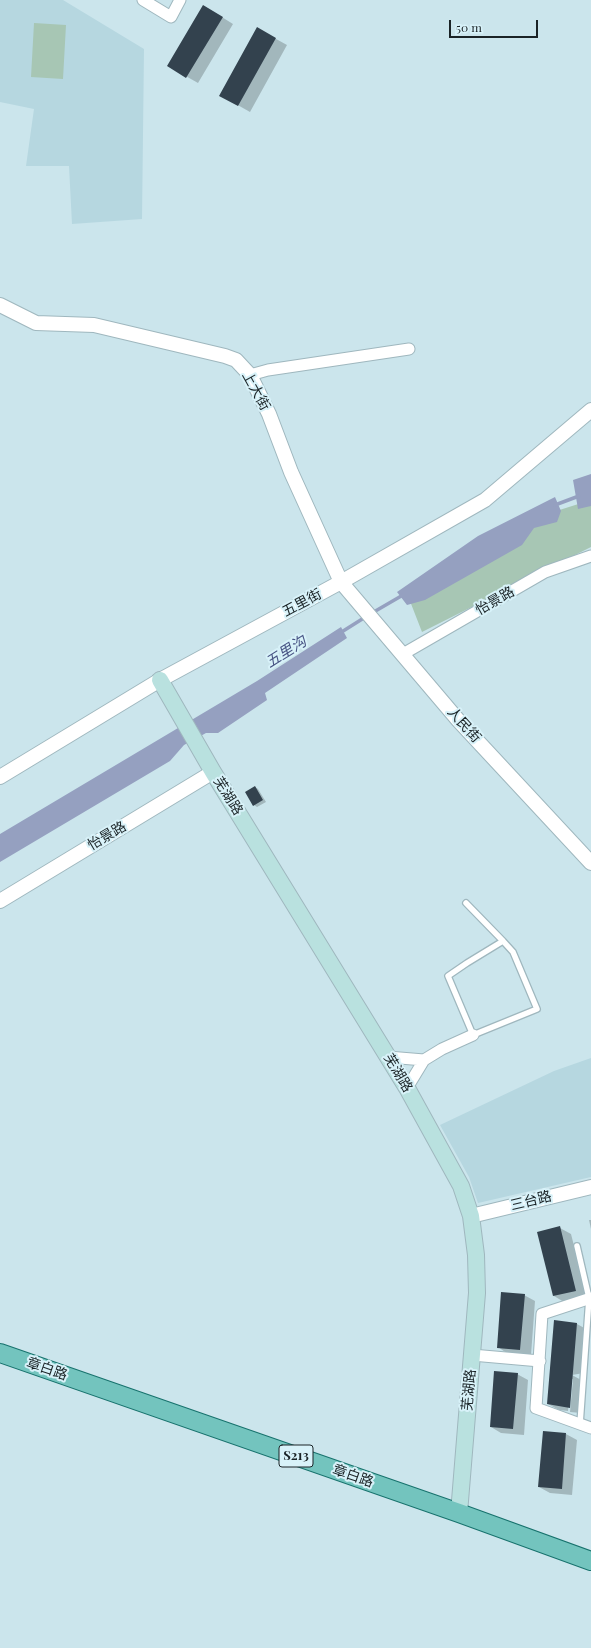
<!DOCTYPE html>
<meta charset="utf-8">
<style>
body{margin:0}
#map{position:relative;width:591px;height:1648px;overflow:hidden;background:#cbe5ec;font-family:"Playfair Display",serif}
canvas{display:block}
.scale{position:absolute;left:449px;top:20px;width:89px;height:18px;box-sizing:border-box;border:2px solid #1a2326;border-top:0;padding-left:5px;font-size:12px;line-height:14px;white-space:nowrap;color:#1a2326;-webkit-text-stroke:3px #d8f2f9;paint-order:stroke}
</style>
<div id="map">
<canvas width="591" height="1648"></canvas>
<div class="scale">50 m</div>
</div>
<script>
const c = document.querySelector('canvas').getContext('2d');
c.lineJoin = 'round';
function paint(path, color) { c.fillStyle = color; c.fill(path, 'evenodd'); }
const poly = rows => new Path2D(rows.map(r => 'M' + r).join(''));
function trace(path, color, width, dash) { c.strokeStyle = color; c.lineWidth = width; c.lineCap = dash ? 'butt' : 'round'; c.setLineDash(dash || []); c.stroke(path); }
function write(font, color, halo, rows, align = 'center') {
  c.font = font + ' "Playfair Display","Noto Sans SC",serif'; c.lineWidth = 4; c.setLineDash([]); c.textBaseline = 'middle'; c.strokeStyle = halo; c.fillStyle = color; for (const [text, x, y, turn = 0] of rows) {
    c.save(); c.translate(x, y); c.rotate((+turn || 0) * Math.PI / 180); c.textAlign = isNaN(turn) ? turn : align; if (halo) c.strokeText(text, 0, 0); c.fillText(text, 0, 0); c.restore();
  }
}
const built = poly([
 [0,0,63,0,144,49,142,219,72,224,69,166,26,166,34,109,0,102],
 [591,1058,591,1177,478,1203,469,1177,440,1125,554,1071]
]);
const green = poly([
 [34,23,66,25,63,79,31,77],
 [591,500,591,547,422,632,408,596,550,513]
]);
const water = poly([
 [591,474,591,506,578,509,573,480],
 [555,497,561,511,557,522,534,528,522,545,425,600,407,605,397,592,478,536],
 [341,627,347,638,265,693,267,700,218,733,206,733,184,745,170,761,0,862,0,834,257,681]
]);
const shadow = poly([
 [204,6,233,24,198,83,168,66],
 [258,29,287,45,250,112,220,95],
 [255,787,258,789,266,802,257,807,254,805],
 [589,1220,591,1220,591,1229],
 [560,1228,571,1234,587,1297,564,1302,554,1296],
 [524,1295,535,1301,531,1355,508,1354,498,1347],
 [555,1321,577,1324,588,1330,584,1373,572,1375,583,1381,581,1413,570,1412,573,1379,571,1379,568,1411,559,1410,548,1404],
 [517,1374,528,1380,524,1435,501,1433,491,1427],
 [566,1434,577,1440,572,1495,550,1493,539,1487]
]);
const stream = poly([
 [555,505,579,496],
 [372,613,403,595],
 [340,633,367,616]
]);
const building = poly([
 [203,5,223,17,186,78,167,66],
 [257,27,276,38,238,106,219,96],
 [255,786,263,800,253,806,245,792],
 [560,1226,576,1291,553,1296,537,1232],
 [501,1292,525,1294,520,1350,497,1348],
 [554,1320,577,1323,570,1408,547,1404],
 [494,1371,518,1373,513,1429,490,1427],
 [543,1431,566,1433,562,1489,538,1487]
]);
const service = poly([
 [466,903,503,941,513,952,537,1009,473,1035,448,976,467,963,503,941],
 [577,1246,589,1298,580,1424]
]);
const minor = poly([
 [143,0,171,17,180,0],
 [250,375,268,370,409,349],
 [403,654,545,572,591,556],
 [388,1057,424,1060,407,1088],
 [424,1060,442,1049,473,1035],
 [591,1298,542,1314,536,1408,591,1428],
 [472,1355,540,1361]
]);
const tertiary = poly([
 [0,305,36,323,94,325,225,356,236,360,250,375,269,414,291,472,341,582,458,720,591,863],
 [0,777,160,680,341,582,485,500,591,410],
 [0,901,213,772],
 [471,1216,591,1187]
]);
const secondary = poly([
 [160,680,213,772,407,1088,461,1186,471,1216,476,1255,477,1293,459,1513]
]);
const primary = poly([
 [0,1353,459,1513,591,1561]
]);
const shields = [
 [296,1456,34]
];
const shieldNames = [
 ["S213",296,1456]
];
const streetNames = [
 ["上大街",256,391,61],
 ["怡景路",495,601,-30],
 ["五里街",302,603,-28],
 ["人民街",464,725,48],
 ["芜湖路",228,796,58],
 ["怡景路",107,836,-31],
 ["芜湖路",398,1073,59],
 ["三台路",531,1201,-14],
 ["章白路",47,1369,19],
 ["芜湖路",469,1390,-85],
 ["章白路",353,1476,19]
];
const waterNames = [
 ["五里沟",286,652,-32]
];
paint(built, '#b6d7e0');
paint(green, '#a7c6b4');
paint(water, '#95a0c0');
paint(shadow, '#0003');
trace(stream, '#95a0c0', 3.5);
paint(building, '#33424e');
trace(service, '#9fb7be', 8);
trace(minor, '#9fb7be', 13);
trace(tertiary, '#9fb7be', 16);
trace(secondary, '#9fb7be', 18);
trace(primary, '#17726d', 20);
trace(service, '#fff', 5.5);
trace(minor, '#fff', 11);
trace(tertiary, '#fff', 14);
trace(secondary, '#b9e1df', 16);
trace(primary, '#73c4be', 18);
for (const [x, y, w] of shields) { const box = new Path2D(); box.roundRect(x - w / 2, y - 11, w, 22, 3); c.fillStyle = '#d8f2f9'; c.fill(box); trace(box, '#1a2326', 1); }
write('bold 13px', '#1a2326', null, shieldNames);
write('14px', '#1a2326', '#d8f2f9', streetNames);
write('italic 15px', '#475383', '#d8f2f9', waterNames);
</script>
